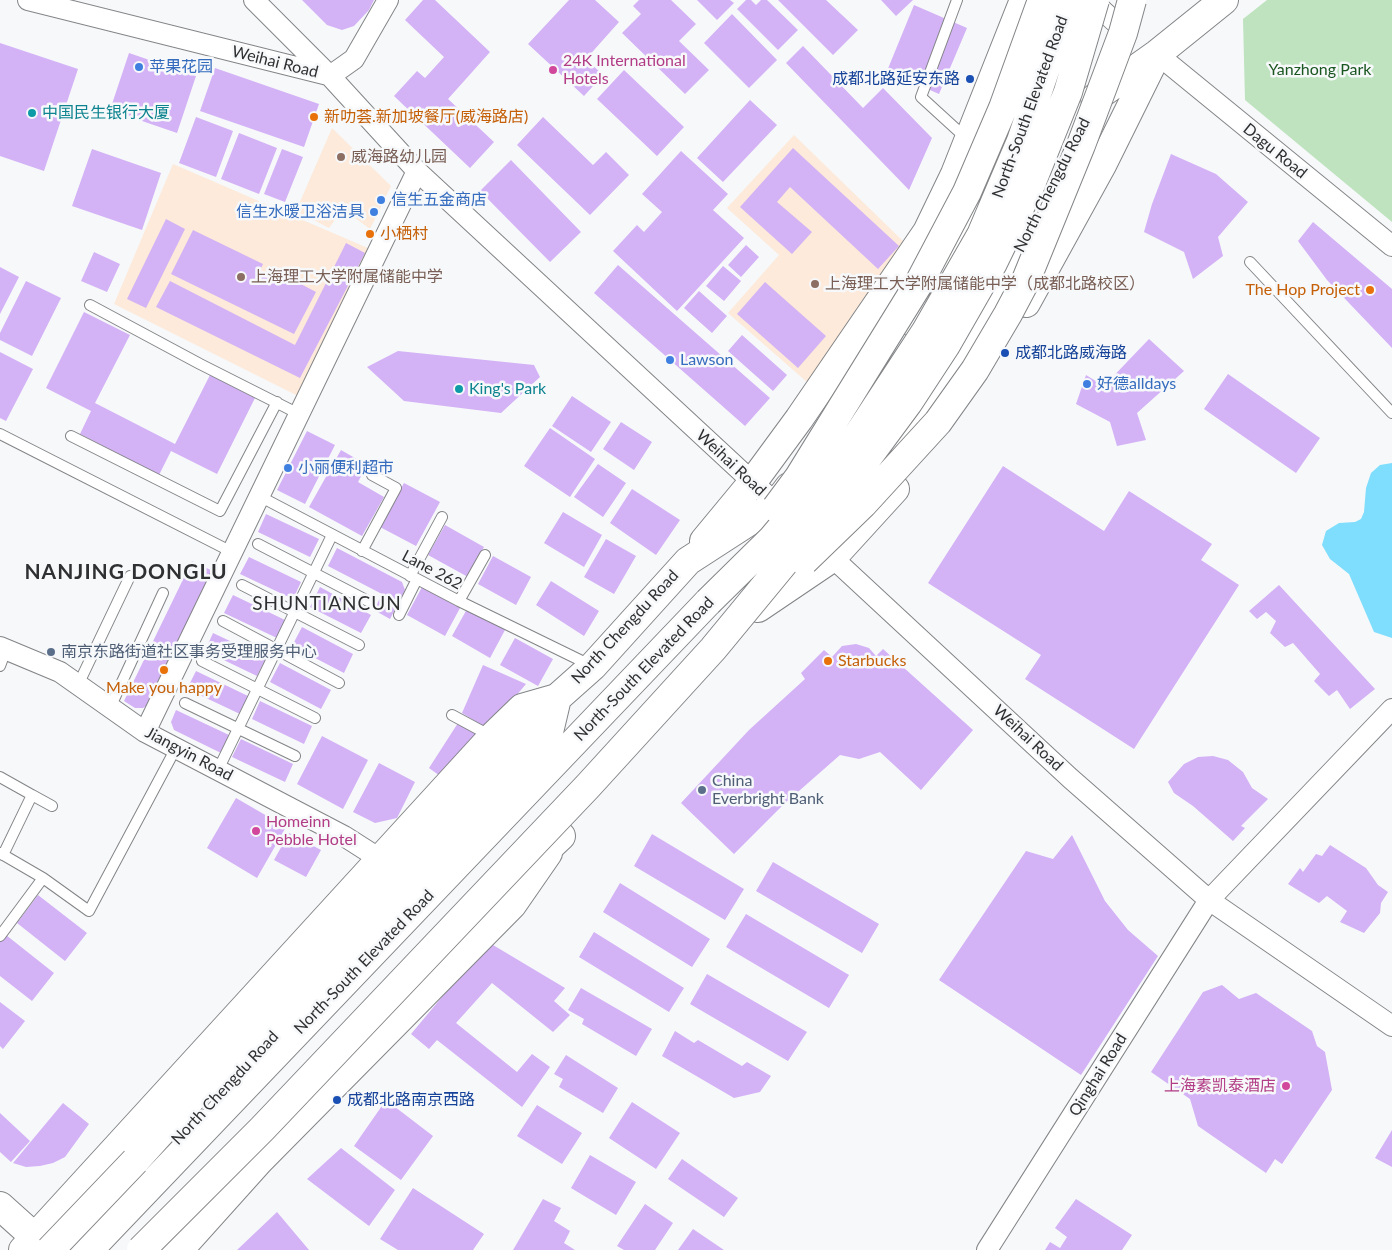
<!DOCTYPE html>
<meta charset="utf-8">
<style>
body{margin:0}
canvas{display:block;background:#f6f8fa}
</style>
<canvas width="1392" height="1250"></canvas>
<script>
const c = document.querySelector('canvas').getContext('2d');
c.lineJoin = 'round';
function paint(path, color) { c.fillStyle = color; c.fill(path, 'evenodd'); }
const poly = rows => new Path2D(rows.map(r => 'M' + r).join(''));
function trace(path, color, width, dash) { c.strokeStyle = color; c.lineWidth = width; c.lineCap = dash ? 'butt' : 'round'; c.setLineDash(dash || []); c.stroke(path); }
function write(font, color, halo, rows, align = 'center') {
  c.font = font + ' Lato,"Noto Sans SC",sans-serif'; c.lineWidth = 5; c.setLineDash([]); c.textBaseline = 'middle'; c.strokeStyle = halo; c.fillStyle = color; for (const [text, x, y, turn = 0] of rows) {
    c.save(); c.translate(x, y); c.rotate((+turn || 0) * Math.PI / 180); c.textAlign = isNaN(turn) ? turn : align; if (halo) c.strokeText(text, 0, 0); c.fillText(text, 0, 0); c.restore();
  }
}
const education = poly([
 [332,128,391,186,370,229,343,209,329,228,296,211],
 [794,135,905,243,808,383,728,313,779,255,727,208],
 [173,164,370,249,300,397,114,304]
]);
const green = poly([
 [1267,0,1392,0,1392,222,1245,100,1243,19]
]);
const water = poly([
 [1392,463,1392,638,1374,632,1349,574,1330,559,1322,545,1326,531,1339,523,1355,522,1361,519,1364,512,1366,488,1371,473,1380,465]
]);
const building = poly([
 [302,0,374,0,369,10,354,26,342,30,327,25],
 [423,0,435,0,490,52,448,99,494,142,470,168,394,96,417,71,425,78,444,57,405,20],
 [569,0,595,0,619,22,586,59,603,75,584,96,528,44],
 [639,0,671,0,696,24,679,41,709,70,685,94,622,33,641,14,633,6],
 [697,0,730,0,734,3,717,20],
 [746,0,751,0,756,5,761,0,767,0,798,30,778,50,737,9],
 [778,0,826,0,858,30,833,55],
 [881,0,913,0,896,16],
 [914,5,967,28,939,94,887,71],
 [732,14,777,60,749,88,704,43],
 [0,43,78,69,44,171,0,156],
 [803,46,863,108,883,88,932,138,909,190,786,63],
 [129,53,196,76,177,133,110,110],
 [215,68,319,104,304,147,200,111],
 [624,70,684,127,657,156,597,99],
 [750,100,777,125,723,182,697,158],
 [196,117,233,131,216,177,179,163],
 [543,117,593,165,606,152,629,175,590,215,517,145],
 [239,133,277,148,259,194,221,179],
 [793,148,899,246,878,269,790,187,777,202,812,232,792,254,740,207],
 [92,149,161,173,142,230,72,206],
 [282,149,303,157,285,202,264,194],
 [681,151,728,194,713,210,744,238,677,311,613,251,637,225,644,232,662,212,642,194],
 [1171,154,1216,174,1248,202,1218,237,1223,256,1193,279,1184,252,1144,232,1152,204],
 [511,160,581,232,550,262,480,191],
 [166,219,185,229,146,308,127,299],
 [1313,222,1392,289,1392,348,1327,280,1298,241],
 [193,230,263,264,258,274,276,282,280,273,316,292,294,334,171,274],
 [346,243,365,253,300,378,156,307,170,281,295,345],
 [746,245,759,257,741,277,728,265],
 [94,252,120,264,107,292,81,281],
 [618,265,770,398,745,426,594,293],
 [723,266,741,281,724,301,706,286],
 [0,267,19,277,0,314],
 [26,281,61,298,32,356,0,340,0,333],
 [765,282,826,336,798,368,737,314],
 [699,291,727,316,712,333,684,308],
 [84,312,130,335,95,403,175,444,210,375,255,398,217,474,171,451,159,475,80,434,91,411,46,388],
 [742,335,787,375,773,391,728,351],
 [1149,339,1184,371,1137,413,1146,440,1117,446,1110,422,1076,404,1086,375,1104,386],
 [398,351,534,365,540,377,501,413,404,401,367,367],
 [0,352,33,369,6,421,0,418],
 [1228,374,1320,438,1296,473,1204,409],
 [572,396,611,422,591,452,552,426],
 [621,422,652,442,634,470,603,449],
 [550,428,595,459,570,497,524,466],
 [307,431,335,445,305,504,277,490],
 [341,450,367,465,358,482,384,497,362,536,309,507],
 [598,464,626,483,603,517,574,497],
 [1003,466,1104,531,1129,491,1212,544,1201,560,1239,585,1134,749,1025,679,1041,655,928,583],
 [404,483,440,502,416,546,380,527],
 [632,489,680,520,656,555,610,523],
 [563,512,602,535,584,567,544,543],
 [266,514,319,539,310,557,258,532],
 [445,525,484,547,468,577,428,555],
 [606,539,636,556,614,594,584,577],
 [337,548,402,582,405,590,390,619,374,610,382,594,328,566],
 [493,556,531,577,516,605,478,584],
 [249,557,301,582,293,599,240,574],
 [192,561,215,572,149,704,143,708,135,708,124,701],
 [551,581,599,611,584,636,536,605],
 [1279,585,1375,689,1350,709,1337,690,1329,696,1314,681,1320,674,1293,643,1285,647,1270,633,1276,621,1266,612,1257,619,1249,611],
 [320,587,371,615,361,633,310,607],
 [422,587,460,608,445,636,407,615],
 [233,595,285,620,277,638,224,613],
 [467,609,505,630,490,658,452,636],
 [302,627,353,654,344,673,292,646],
 [213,633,266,658,257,676,205,651],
 [515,638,553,659,538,686,500,665],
 [856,644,869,648,876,656,883,649,973,730,921,790,880,752,859,759,840,755,783,805,734,854,681,803,749,730,805,679,801,673,824,650,832,657,842,646],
 [280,663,331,690,321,709,270,682],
 [483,665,526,684,488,729,462,713],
 [196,671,248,696,240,714,187,689],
 [260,701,312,726,304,744,252,719],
 [176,710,229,735,221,753,174,730,171,722],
 [458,723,480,736,440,776,429,768],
 [322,736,368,760,343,809,297,784],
 [241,739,293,764,285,782,232,757],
 [1213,756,1228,760,1243,772,1252,788,1268,799,1241,826,1245,828,1233,841,1193,806,1174,793,1168,782,1184,764,1198,757],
 [379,763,415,782,397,818,375,823,353,812],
 [236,798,286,827,257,878,207,848],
 [289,833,321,850,306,877,274,860],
 [652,834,744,889,725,920,634,866],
 [1072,835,1105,901,1128,930,1158,956,1081,1075,939,980,1026,851,1053,859],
 [1330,845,1366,868,1378,885,1388,892,1381,903,1380,913,1364,933,1340,922,1347,911,1327,896,1319,903,1288,884,1300,868,1303,872,1316,854,1322,856],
 [773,862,879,924,862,953,756,891],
 [620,883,710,939,692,967,603,912],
 [38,895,87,933,65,961,17,923],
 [746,914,849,975,829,1008,726,947],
 [594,932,684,988,669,1012,579,957],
 [6,935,54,973,32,1001,0,976,0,942],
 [488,942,565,988,554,1001,570,1015,553,1032,492,983,456,1023,517,1072,532,1054,550,1067,522,1107,437,1040,429,1049,411,1034],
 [707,974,807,1032,788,1061,690,1004],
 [1222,985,1239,999,1256,993,1312,1031,1317,1046,1325,1052,1332,1090,1282,1164,1275,1159,1266,1173,1198,1126,1190,1099,1151,1072,1203,992],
 [581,988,652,1029,636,1056,582,1024,584,1019,568,1010],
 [0,1002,25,1021,3,1049,0,1046],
 [675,1031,694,1043,698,1040,742,1066,747,1062,771,1076,760,1092,734,1098,662,1056],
 [566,1055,618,1088,603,1113,559,1087,563,1079,554,1074],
 [386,1100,433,1136,401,1180,354,1146],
 [632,1102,680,1133,656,1169,609,1138],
 [63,1103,89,1124,65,1157,53,1163,40,1166,26,1167,13,1163],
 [537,1105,582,1133,562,1164,517,1136],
 [0,1113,30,1141,11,1162,0,1152],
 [1392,1130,1392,1167,1375,1158],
 [341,1148,395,1190,369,1226,307,1179],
 [590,1155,636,1182,616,1215,571,1188],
 [682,1159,738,1198,724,1217,668,1179],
 [413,1188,484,1234,473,1250,398,1250,380,1239],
 [543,1199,561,1208,554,1221,570,1231,564,1243,575,1250,513,1250],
 [1076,1199,1132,1235,1122,1250,1045,1250,1050,1242,1060,1248,1067,1237,1055,1228],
 [645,1204,673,1223,655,1250,624,1250,617,1246],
 [277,1212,309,1250,237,1250],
 [693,1229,724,1250,678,1250]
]);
const service = poly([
 [957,0,921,97,967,139],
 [1250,262,1392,413],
 [90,305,200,364,299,414],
 [0,434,232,552],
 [71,436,220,511,277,402],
 [259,496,459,601,590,665],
 [258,544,370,602],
 [362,551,396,488,372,475],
 [410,576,442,517],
 [242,585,359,645],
 [459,601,485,555],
 [399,615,417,579],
 [223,621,339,683],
 [202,661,315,718],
 [0,666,6,650],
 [78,685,130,576],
 [185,703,295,756],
 [110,708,163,593],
 [452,715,491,736],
 [218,770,332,535],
 [0,777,32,795],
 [0,853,43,878],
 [3,855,32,795,52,806],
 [0,936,43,878,89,911,176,748]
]);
const minor = poly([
 [28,0,328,75],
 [254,0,330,76,417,171,785,512],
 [1091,0,1126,32],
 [1157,54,1392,246],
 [330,76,354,59,388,0],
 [822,548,1070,778,1209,900,1392,1026],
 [0,647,60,672,145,732,344,836,380,859],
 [145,732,417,171],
 [987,1250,1209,900,1392,709]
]);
const secondary = poly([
 [0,1206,49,1250]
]);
const primary = poly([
 [1095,98,1157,54,1224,0],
 [1026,303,1102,165,1157,54],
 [910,321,955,253,997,164],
 [898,438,923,405,994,294,1048,200],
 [704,541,752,483,799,419,927,232,955,174,1024,0],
 [758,608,832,558,895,489],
 [257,1055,475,819,549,732,557,698,593,666,688,561,776,504,789,487],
 [23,1250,492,737,522,708,557,698],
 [70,1250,108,1211],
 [179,1250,259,1161,512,905,548,853]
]);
const trunk = poly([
 [525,870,561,836],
 [135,1161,429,835,557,698],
 [89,1250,708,602],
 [166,1250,178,1236]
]);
const trunkBridge = poly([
 [776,508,799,477,919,283,967,192,1003,108,1042,0],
 [804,561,863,504,938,422,975,370,1008,314,1026,280,1081,145,1123,33,1132,0],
 [708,602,772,539,852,444,926,331,981,235,1021,141,1069,0],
 [50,1250,135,1161],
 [141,1250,262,1129,588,786,713,649,840,495,908,403,946,345,993,263,1029,189,1068,92,1095,0]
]);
const markers = [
 [139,67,5,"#3f7fe0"],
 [553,70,5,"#d1479c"],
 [970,79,5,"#1a4fb4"],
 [32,113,5,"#0f9aa8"],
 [314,117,5,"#e8710a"],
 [341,157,5,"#8d6e63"],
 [381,200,5,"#3f7fe0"],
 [374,212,5,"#3f7fe0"],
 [370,234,5,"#e8710a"],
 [241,277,5,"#8d6e63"],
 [815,284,5,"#8d6e63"],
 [1370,290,5,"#e8710a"],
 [1005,353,5,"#1a4fb4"],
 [670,360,5,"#3f7fe0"],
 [1087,384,5,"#3f7fe0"],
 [459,389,5,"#0f9aa8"],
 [288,468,5,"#3f7fe0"],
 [51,652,5,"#5c6f8a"],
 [828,661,5,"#e8710a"],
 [164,670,5,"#e8710a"],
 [702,790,5,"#5c6f8a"],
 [256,831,5,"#d1479c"],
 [1286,1086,5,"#d1479c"],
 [337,1100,5,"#1a4fb4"]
];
const hotelNames = [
 ["24K International",563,61],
 ["Hotels",563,79],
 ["Homeinn",266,822],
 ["Pebble Hotel",266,840],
 ["上海素凯泰酒店",1276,1086,"right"]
];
const streetNames = [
 ["Weihai Road",275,62,14],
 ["North-South Elevated Road",1030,107,-70],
 ["Dagu Road",1275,151,39],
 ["North Chengdu Road",1052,185,-63],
 ["Weihai Road",731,463,43],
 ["Lane 262",432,570,28],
 ["North Chengdu Road",625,627,-47],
 ["North-South Elevated Road",644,669,-46],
 ["Weihai Road",1028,738,43],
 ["Jiangyin Road",189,754,28],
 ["North-South Elevated Road",364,962,-46],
 ["Qinghai Road",1098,1075,-58],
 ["North Chengdu Road",225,1088,-47]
];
const shopNames = [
 ["苹果花园",149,67],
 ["信生五金商店",391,200],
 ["信生水暧卫浴洁具",364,212,"right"],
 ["Lawson",680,360],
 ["好德alldays",1097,384],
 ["小丽便利超市",298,468]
];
const parkNames = [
 ["Yanzhong Park",1320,70]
];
const transitNames = [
 ["成都北路延安东路",960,79,"right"],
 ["成都北路威海路",1015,353],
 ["成都北路南京西路",347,1100]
];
const cultureNames = [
 ["中国民生银行大厦",42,113],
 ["King's Park",469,389]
];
const foodNames = [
 ["新叻荟.新加坡餐厅(威海路店)",324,117],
 ["小栖村",380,234],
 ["The Hop Project",1360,290,"right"],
 ["Starbucks",838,661],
 ["Make you happy",164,688,"center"]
];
const educationNames = [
 ["威海路幼儿园",351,157],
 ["上海理工大学附属储能中学",251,277],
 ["上海理工大学附属储能中学（成都北路校区）",825,284]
];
const serviceNames = [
 ["南京东路街道社区事务受理服务中心",61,652],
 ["China",712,781],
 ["Everbright Bank",712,799]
];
const quarterNames = [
 ["SHUNTIANCUN",327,604]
];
const districtNames = [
 ["NANJING DONGLU",126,572]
];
paint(education, '#fdeada');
paint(green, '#bee3be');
paint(water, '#7fddfd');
paint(building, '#d4b2f6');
trace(service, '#838587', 12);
trace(minor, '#838587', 22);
trace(secondary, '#838587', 30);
trace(primary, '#838587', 30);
trace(trunk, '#838587', 30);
trace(service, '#fff', 10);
trace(minor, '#fff', 20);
trace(secondary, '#fff', 28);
trace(primary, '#fff', 28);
trace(trunk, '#fff', 28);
trace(trunkBridge, '#838587', 30, []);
trace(trunkBridge, '#fff', 28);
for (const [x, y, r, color] of markers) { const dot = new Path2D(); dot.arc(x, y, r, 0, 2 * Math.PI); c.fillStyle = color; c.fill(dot); trace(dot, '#f6f8fa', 2); }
write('16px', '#b23c85', '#f6f8fa', hotelNames, 'left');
write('16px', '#2f3031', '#f6f8fa', streetNames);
write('16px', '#366cbe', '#f6f8fa', shopNames, 'left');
write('16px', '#1a5620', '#f6f8fa', parkNames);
write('16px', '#164399', '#f6f8fa', transitNames, 'left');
write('16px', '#0d838f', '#f6f8fa', cultureNames, 'left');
write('16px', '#c56008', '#f6f8fa', foodNames, 'left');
write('16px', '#785e54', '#f6f8fa', educationNames, 'left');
write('16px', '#4e5e75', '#f6f8fa', serviceNames, 'left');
c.letterSpacing = '1px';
write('19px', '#2f3031', '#f6f8fa', quarterNames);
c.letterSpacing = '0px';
c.letterSpacing = '1px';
write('bold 21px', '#2f3031', '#f6f8fa', districtNames);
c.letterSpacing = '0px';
</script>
